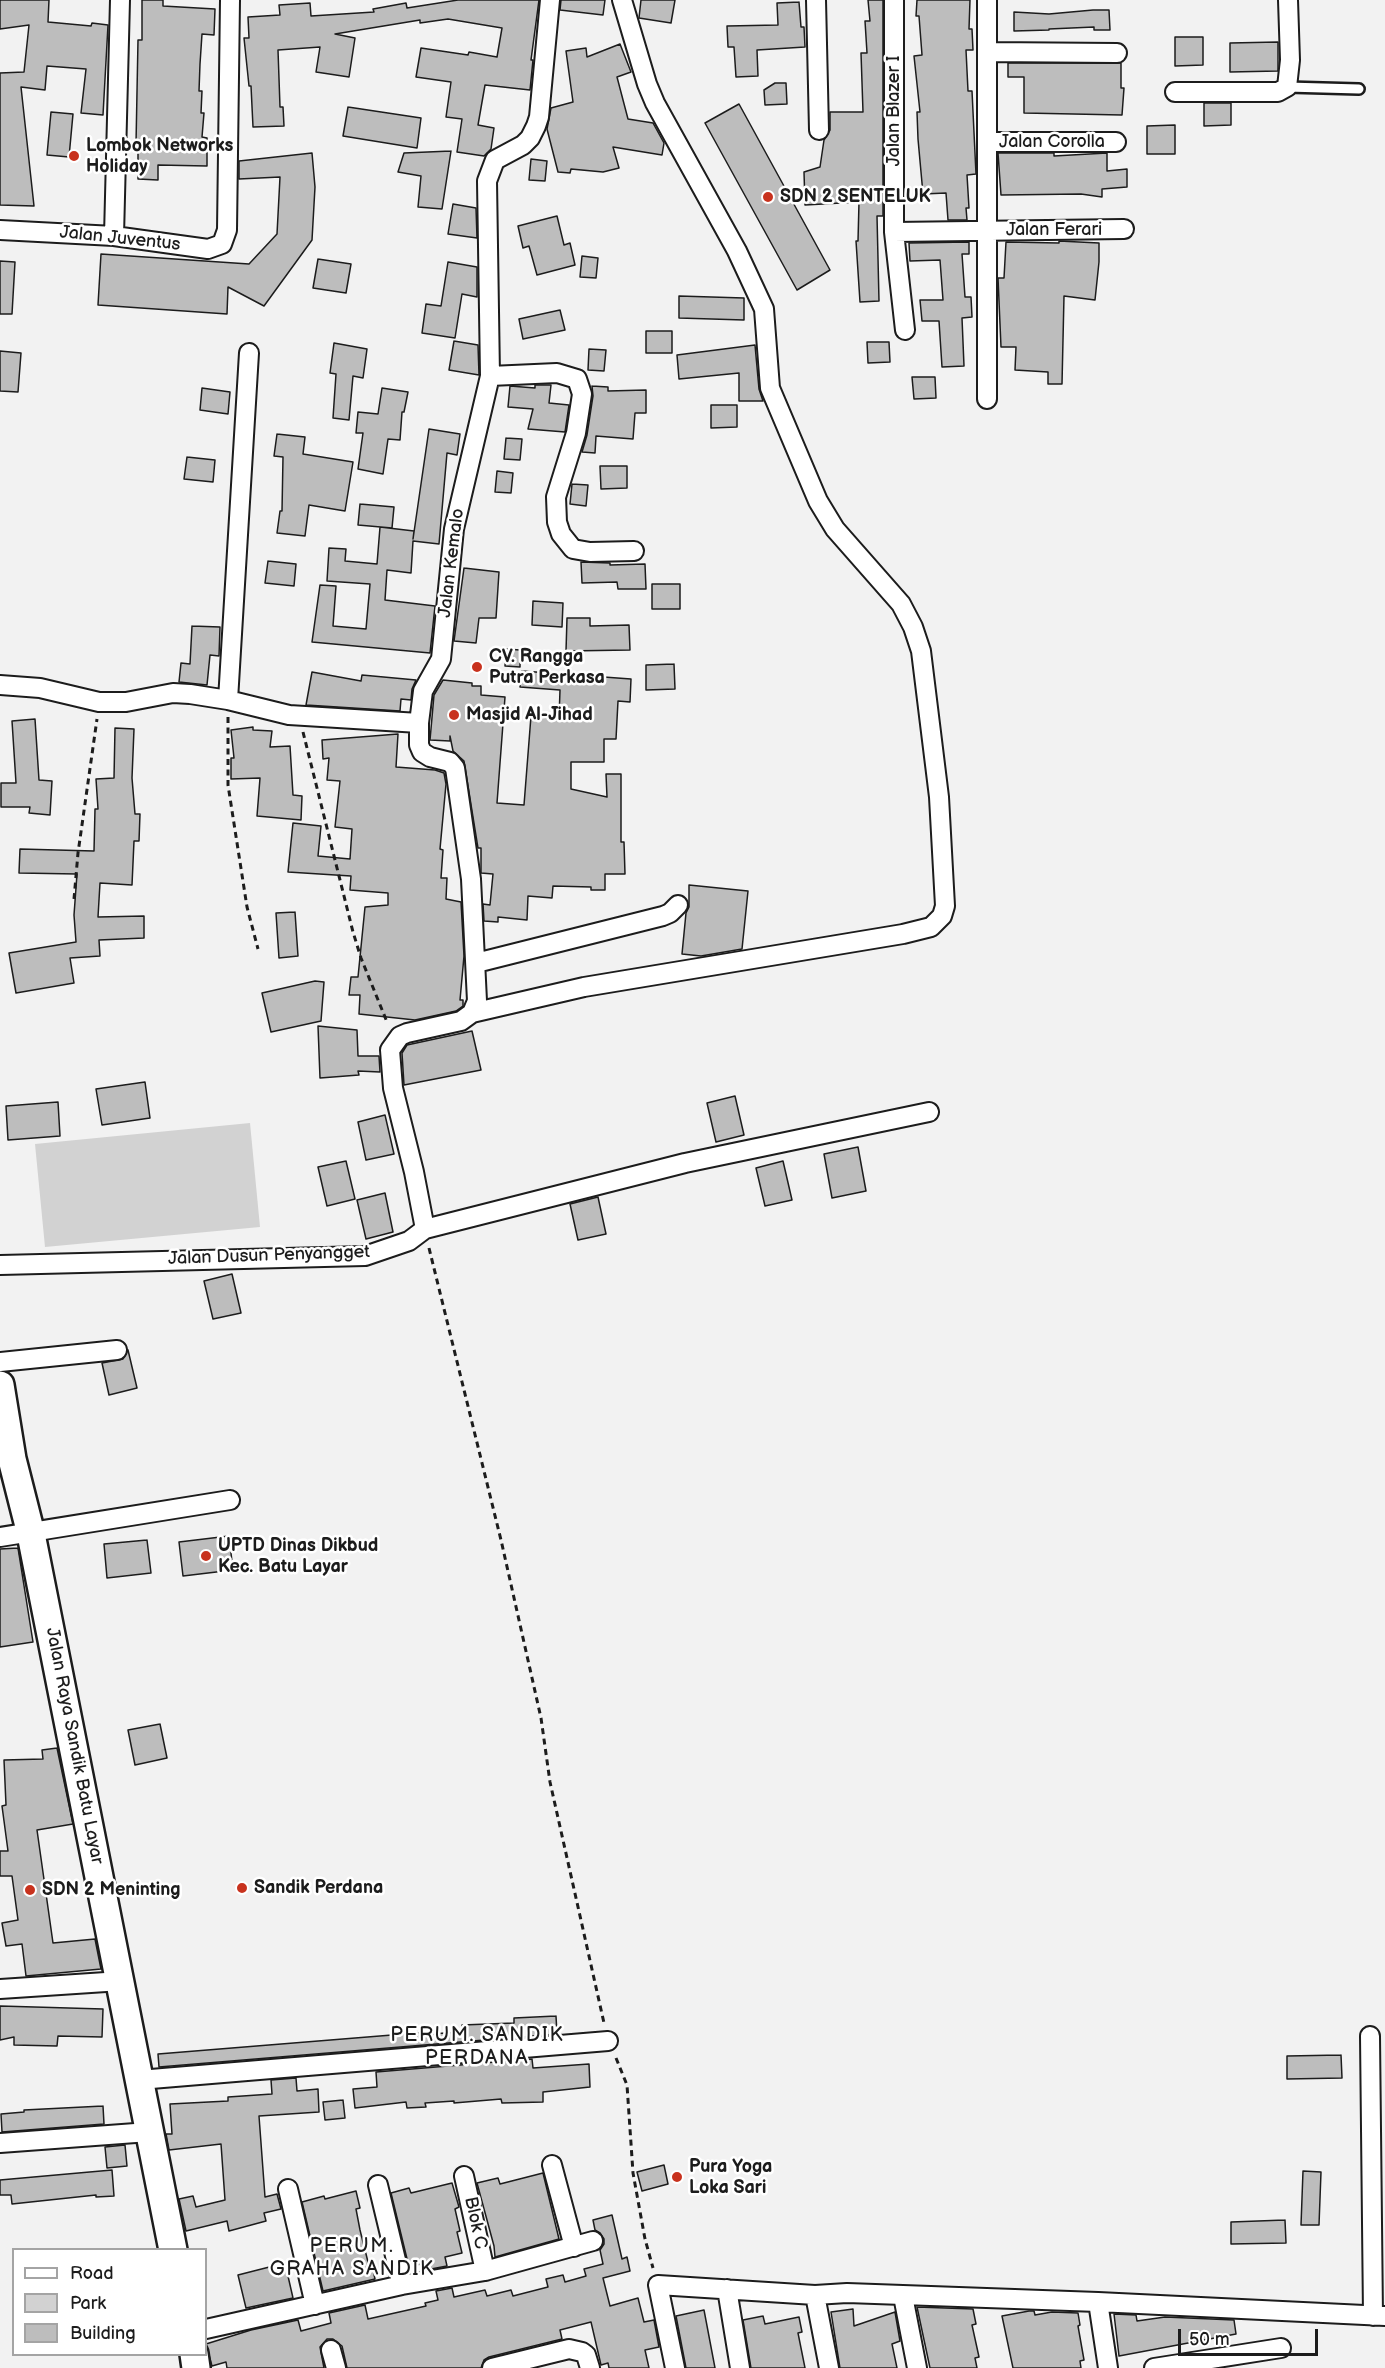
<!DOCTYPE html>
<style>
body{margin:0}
#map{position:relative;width:1385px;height:2368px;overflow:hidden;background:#f2f2f2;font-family:"Balsamiq Sans",sans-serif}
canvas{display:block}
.legend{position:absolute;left:12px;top:2248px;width:195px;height:108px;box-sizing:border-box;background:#fff;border:2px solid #a4a4a4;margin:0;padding:8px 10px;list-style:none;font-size:18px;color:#1c1c1c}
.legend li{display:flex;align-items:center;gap:12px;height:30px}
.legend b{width:30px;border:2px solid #a4a4a4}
.scale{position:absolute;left:1178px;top:2329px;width:140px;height:27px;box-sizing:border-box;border:3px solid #1c1c1c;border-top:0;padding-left:8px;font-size:18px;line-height:21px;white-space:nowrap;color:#1c1c1c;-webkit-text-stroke:4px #fff;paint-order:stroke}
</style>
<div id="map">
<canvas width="1385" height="2368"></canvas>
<ul class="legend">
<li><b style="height:8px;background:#fff"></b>Road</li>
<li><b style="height:16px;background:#d2d2d2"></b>Park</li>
<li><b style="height:16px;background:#bdbdbd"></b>Building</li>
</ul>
<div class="scale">50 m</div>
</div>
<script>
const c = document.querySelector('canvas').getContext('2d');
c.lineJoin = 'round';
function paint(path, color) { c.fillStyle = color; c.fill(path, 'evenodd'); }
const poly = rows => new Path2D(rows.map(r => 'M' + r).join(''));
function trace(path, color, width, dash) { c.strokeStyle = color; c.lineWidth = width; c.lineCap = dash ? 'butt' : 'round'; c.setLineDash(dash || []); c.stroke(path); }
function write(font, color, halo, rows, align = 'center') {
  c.font = font + ' "Balsamiq Sans",sans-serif'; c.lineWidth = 5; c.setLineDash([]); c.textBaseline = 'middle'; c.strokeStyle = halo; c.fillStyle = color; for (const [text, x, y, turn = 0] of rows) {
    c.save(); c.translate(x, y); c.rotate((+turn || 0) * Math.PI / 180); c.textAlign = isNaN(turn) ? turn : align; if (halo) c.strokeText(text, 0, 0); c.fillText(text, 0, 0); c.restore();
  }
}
const green = poly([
 [250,1123,260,1227,45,1247,35,1144]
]);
const building = poly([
 [0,0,49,0,48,22,91,26,92,23,108,25,103,115,81,113,86,69,47,66,45,90,21,87,34,206,0,205,0,73,24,72,29,25,0,29,0,0],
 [142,0,163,0,163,6,215,9,214,35,202,34,200,64,199,91,202,91,201,113,204,113,202,137,207,138,207,166,158,165,158,180,138,179,138,144,136,144,138,40,142,40,142,0],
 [458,0,539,0,531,60,533,60,530,90,485,85,478,125,494,128,491,149,484,156,457,152,462,119,446,117,451,82,416,77,421,48,468,55,469,52,497,57,502,28,448,19,420,23,420,20,335,34,355,38,349,77,316,72,320,47,278,50,280,107,283,107,284,126,253,127,251,86,249,86,244,38,249,38,248,17,280,15,279,5,310,3,311,16,374,12,373,9,406,3,407,8,458,0],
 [561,0,605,0,603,15,560,10,561,0],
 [641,0,675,0,671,23,639,18,641,0],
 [868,0,883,0,883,216,877,216,879,301,860,302,856,241,858,241,859,202,805,205,804,172,820,167,824,140,830,130,830,112,863,112,861,53,867,53,865,21,870,21,868,0],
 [917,0,970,0,969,29,972,29,973,50,966,50,968,91,972,91,976,174,967,175,969,208,966,208,967,220,948,220,946,193,923,194,918,139,917,112,920,112,914,56,922,55,919,16,916,16,917,0],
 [799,2,801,27,804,27,805,47,757,50,758,76,736,77,734,47,728,47,727,26,778,25,777,3,799,2],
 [1093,10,1109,10,1110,30,1094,30,1094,27,1049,29,1049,30,1014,31,1014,12,1049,14,1093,10],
 [1175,37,1203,37,1203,65,1175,66,1175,37],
 [1278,42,1278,71,1230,72,1230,43,1278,42],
 [620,44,631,72,617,77,628,119,653,123,664,143,662,155,613,147,619,168,603,172,571,169,570,173,558,172,547,129,551,108,573,102,566,51,586,48,587,57,620,44],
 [1008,63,1121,63,1121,88,1124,88,1122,115,1024,113,1024,77,1008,77,1008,63],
 [775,83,786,83,787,104,765,105,764,90,775,83],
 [1204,103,1231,103,1231,125,1204,126,1204,103],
 [739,104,830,270,797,290,705,123,739,104],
 [348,107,421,118,417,148,343,136,348,107],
 [51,112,73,114,69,157,47,155,51,112],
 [1175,125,1175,154,1147,154,1147,126,1175,125],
 [451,151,442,209,418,207,421,176,398,172,404,153,451,151],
 [312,153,315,187,312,240,264,306,228,287,227,314,98,305,101,254,249,264,277,234,280,177,239,179,239,161,312,153],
 [998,153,1054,153,1054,156,1107,153,1107,171,1127,169,1127,187,1102,189,1102,197,1081,194,1001,195,998,153],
 [531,159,547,161,545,181,529,180,531,159],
 [453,204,476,208,477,238,448,234,453,204],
 [557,216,564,245,570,243,575,265,537,275,529,246,523,248,518,226,557,216],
 [1059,241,1099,243,1099,262,1095,300,1064,296,1062,384,1048,384,1048,372,1015,370,1016,347,1001,347,998,278,1004,278,1006,242,1059,243,1059,241],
 [969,242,969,254,962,254,965,297,971,297,972,317,962,318,964,366,942,367,939,321,922,321,920,300,943,300,940,260,910,261,909,243,969,242],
 [582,256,598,258,596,278,580,277,582,256],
 [318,259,351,264,346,293,313,288,318,259],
 [0,261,15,262,12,314,0,314,0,261],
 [448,262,477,267,477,297,462,294,455,338,422,333,426,304,441,306,448,262],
 [679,296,744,298,744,320,679,318,679,296],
 [560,310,565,330,523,339,519,319,560,310],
 [646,331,672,331,672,353,646,353,646,331],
 [454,341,478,345,479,375,449,370,454,341],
 [867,342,889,342,890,362,868,363,867,342],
 [334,343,367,349,363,378,353,376,349,420,333,418,336,374,330,373,334,343],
 [755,345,759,389,763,401,739,401,739,373,679,379,677,355,755,345],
 [589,349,606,350,604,371,588,370,589,349],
 [0,351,21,353,18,392,0,391,0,351],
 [912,377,935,377,936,398,914,399,912,377],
 [535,385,551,385,549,403,569,405,565,432,528,429,533,409,508,407,510,386,535,388,535,385],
 [592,386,608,387,608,391,646,390,646,413,635,413,633,439,596,436,595,453,582,452,587,435,593,396,592,386],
 [202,388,230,392,228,414,200,410,202,388],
 [382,388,408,392,404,412,402,412,400,440,388,439,383,474,358,469,363,433,356,433,358,412,378,414,382,388],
 [711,405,737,405,737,427,711,428,711,405],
 [429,429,460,434,457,455,447,453,439,544,413,541,411,573,387,570,385,600,435,606,430,653,312,642,320,585,336,586,333,626,366,629,370,584,327,581,329,548,346,549,345,561,377,564,380,527,414,531,413,539,429,429],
 [277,434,305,437,303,454,353,462,345,511,309,505,305,536,277,533,280,511,282,511,283,457,274,456,277,434],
 [506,438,522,439,520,460,504,459,506,438],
 [187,457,215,460,213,482,184,479,187,457],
 [600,466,627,466,627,488,601,489,600,466],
 [497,471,513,473,511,493,495,492,497,471],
 [572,484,588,485,586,506,570,504,572,484],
 [360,504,394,507,392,528,358,525,360,504],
 [268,561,296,564,294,586,265,583,268,561],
 [581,562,610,563,610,565,645,564,646,589,618,589,617,582,582,583,581,562],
 [464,568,499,572,496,618,479,618,476,643,454,641,464,568],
 [652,584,680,584,680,609,652,609,652,584],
 [533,601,563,603,562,627,532,625,533,601],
 [567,618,590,618,590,626,629,625,630,650,566,651,567,618],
 [192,626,220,627,219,656,210,655,207,685,179,682,181,663,190,664,192,626],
 [506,649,520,650,520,667,505,666,506,649],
 [674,664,675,689,646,690,646,665,674,664],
 [522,671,631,679,630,702,618,701,616,739,604,739,604,762,571,762,571,789,607,797,606,774,621,774,621,842,624,842,625,874,605,874,605,890,591,890,591,887,553,886,552,898,528,896,527,920,498,917,498,922,484,921,483,904,490,905,493,874,481,873,481,848,478,848,464,761,453,751,450,736,450,741,430,740,434,695,443,680,472,683,472,686,481,686,481,695,505,697,497,803,524,805,531,716,559,719,560,690,520,687,522,671],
 [312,672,361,681,362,675,416,680,412,689,411,700,401,699,400,711,306,705,312,672],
 [35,719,39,780,52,781,50,815,29,813,30,807,1,807,1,783,16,783,12,721,35,719],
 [253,727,253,730,272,731,270,747,290,746,293,795,302,796,301,820,257,816,260,778,231,779,231,758,234,758,231,730,253,727],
 [115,728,134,729,132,778,135,814,140,814,139,841,134,841,132,885,100,883,98,917,144,916,144,938,99,940,100,956,70,958,74,983,16,993,9,953,76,942,74,915,77,874,19,873,20,849,94,851,95,809,98,809,96,779,114,778,115,728],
 [398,734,396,767,435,770,444,773,446,784,440,849,443,850,441,878,447,878,446,899,461,902,464,956,460,1000,463,1000,463,1006,456,1011,415,1020,359,1014,360,995,349,995,351,977,358,977,365,907,388,905,388,893,350,890,351,876,288,872,293,823,321,826,318,856,350,859,352,829,335,827,340,781,327,780,329,758,323,759,322,740,398,734],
 [689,885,748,891,742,949,701,956,682,954,686,913,689,907,689,885],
 [295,912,298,956,279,958,276,913,295,912],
 [315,981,324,982,321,1021,271,1032,262,993,315,981],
 [318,1026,357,1030,358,1056,379,1056,380,1072,358,1071,359,1075,320,1078,318,1026],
 [472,1031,481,1070,404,1085,402,1053,407,1045,472,1031],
 [145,1082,150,1118,102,1125,96,1089,145,1082],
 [735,1096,744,1135,716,1142,707,1103,735,1096],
 [58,1102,60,1136,8,1140,6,1106,58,1102],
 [385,1115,394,1154,366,1160,358,1122,385,1115],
 [858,1147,866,1191,832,1198,824,1154,858,1147],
 [346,1161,355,1199,327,1206,318,1167,346,1161],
 [783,1161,792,1200,765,1206,756,1168,783,1161],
 [385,1193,393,1232,366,1239,357,1200,385,1193],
 [598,1197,606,1234,578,1240,570,1204,598,1197],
 [232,1274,241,1313,213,1319,204,1281,232,1274],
 [128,1350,137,1388,109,1395,102,1363,123,1359,128,1350],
 [229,1536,233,1570,183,1576,179,1542,229,1536],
 [147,1540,151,1573,107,1578,104,1544,147,1540],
 [18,1548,33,1642,0,1647,0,1549,18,1548],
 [160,1724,167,1758,135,1765,128,1730,160,1724],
 [57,1748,73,1824,37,1830,53,1943,95,1939,101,1969,26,1976,22,1944,6,1946,2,1923,18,1920,12,1876,0,1876,0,1851,8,1851,2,1806,6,1805,4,1760,43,1759,42,1750,57,1748],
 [0,2006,103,2009,102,2037,58,2036,57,2046,14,2045,14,2037,0,2040,0,2006],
 [556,2016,557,2034,159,2067,158,2054,429,2032,430,2034,462,2032,462,2025,514,2023,514,2018,556,2016],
 [1341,2055,1342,2078,1287,2079,1287,2056,1341,2055],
 [532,2059,533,2068,589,2064,590,2087,543,2092,543,2102,502,2103,501,2099,454,2103,454,2101,425,2103,426,2107,407,2108,406,2102,355,2108,353,2089,377,2087,376,2072,532,2059],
 [296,2078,297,2091,318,2089,319,2112,259,2116,265,2197,277,2194,281,2209,264,2213,266,2221,229,2231,227,2221,186,2231,179,2199,193,2196,196,2207,225,2200,221,2144,169,2150,166,2134,172,2134,170,2104,228,2101,228,2097,272,2094,271,2080,296,2078],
 [343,2100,345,2118,325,2120,323,2102,343,2100],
 [103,2106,104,2124,2,2132,1,2114,24,2112,24,2110,103,2106],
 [125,2145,127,2166,107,2168,105,2147,125,2145],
 [664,2165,668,2184,642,2191,637,2172,664,2165],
 [112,2170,114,2196,96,2197,96,2195,12,2204,11,2195,0,2195,0,2180,112,2170],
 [1303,2171,1321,2172,1319,2225,1301,2225,1303,2171],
 [543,2173,559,2239,495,2257,494,2246,477,2183,498,2178,500,2184,543,2173],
 [452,2183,459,2207,455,2209,460,2231,457,2232,462,2253,445,2257,447,2266,431,2269,429,2262,409,2267,391,2193,409,2188,411,2193,452,2183],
 [356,2191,360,2208,356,2209,360,2230,370,2270,373,2270,375,2279,323,2291,302,2202,324,2196,325,2199,356,2191],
 [612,2215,622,2259,627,2257,630,2271,603,2278,610,2306,638,2298,644,2322,654,2320,659,2347,645,2350,649,2368,609,2368,608,2363,601,2365,591,2322,560,2330,562,2339,489,2357,484,2360,481,2368,347,2368,342,2346,333,2339,327,2339,320,2347,324,2368,227,2368,226,2362,212,2366,206,2344,251,2330,298,2320,301,2331,331,2323,329,2313,365,2305,368,2319,426,2306,425,2303,438,2300,436,2291,452,2288,454,2297,485,2290,487,2296,511,2290,513,2296,548,2287,546,2279,563,2275,565,2282,586,2276,584,2269,603,2264,600,2250,604,2244,604,2239,600,2233,595,2230,593,2220,612,2215],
 [1285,2220,1286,2243,1231,2244,1231,2222,1285,2220],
 [285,2263,293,2298,246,2308,238,2275,285,2263],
 [917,2307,973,2309,976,2324,972,2325,979,2357,975,2358,977,2368,930,2368,917,2307],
 [853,2309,854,2326,895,2312,900,2341,892,2344,897,2368,840,2368,831,2312,853,2309],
 [704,2310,715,2368,686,2368,676,2316,704,2310],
 [1029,2311,1034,2311,1035,2315,1052,2312,1078,2313,1080,2325,1078,2326,1084,2360,1080,2361,1081,2368,1013,2368,1002,2316,1029,2311],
 [1114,2314,1136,2315,1137,2321,1165,2317,1234,2320,1236,2334,1119,2356,1114,2314],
 [763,2316,765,2324,799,2317,802,2332,798,2333,805,2368,751,2368,743,2320,763,2316]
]);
const path = poly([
 [228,717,228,785,247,907,258,949],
 [303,732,353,932,361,958,387,1022],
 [74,899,78,853,97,719],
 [429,1248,501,1540,541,1718,550,1782,604,2023],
 [616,2058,627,2085,633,2173,645,2239,653,2268]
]);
const lane = poly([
 [1287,87,1359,89]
]);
const street = poly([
 [816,0,819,130],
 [894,0,894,232,905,330],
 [988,52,1117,53],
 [1175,92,1278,92,1287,87,1290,60,1288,0],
 [988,142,1116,142],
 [0,230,114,236,208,249,222,244,227,230,230,0],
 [894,232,1124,229],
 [114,236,120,0],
 [490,376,557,373,577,379,582,394,576,433,556,497,557,522,561,534,573,549,590,552,634,551],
 [987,399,987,0],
 [0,685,40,688,99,702,126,702,173,693,190,694,228,700,289,715,419,723,423,691,441,659,454,529,490,376,487,181,495,160,523,145,530,138,536,126,539,117,550,0],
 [228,700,249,353],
 [476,963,663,916,670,913,678,905],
 [472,1013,584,987,903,934,931,927,942,916,945,906,939,797,921,651,913,627,901,604,835,529,818,501,770,388,764,309,737,251,655,103,647,84,622,0],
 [425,1229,685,1163,929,1112],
 [0,1265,365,1256,409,1241,425,1229,414,1172,393,1088,390,1050,400,1036,407,1033,461,1021,472,1013,477,1001,471,879,455,768,450,762,430,757,422,752,419,745,419,723],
 [0,1362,117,1350],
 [0,1537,230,1500],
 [0,1989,121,1981],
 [1370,2036,1373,2316],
 [139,2080,608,2041],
 [0,2143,149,2132],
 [552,2165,574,2247],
 [464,2176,485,2271],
 [378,2185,402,2285],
 [288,2189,315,2305],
 [727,2289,740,2368],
 [815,2295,829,2368],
 [903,2296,917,2368],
 [206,2329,402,2285,485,2271,593,2241],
 [331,2350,336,2368],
 [492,2368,569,2349,582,2352,586,2355,590,2368],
 [675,2368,658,2285,815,2295,847,2293,1098,2302],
 [1108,2368,1098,2302,1385,2316],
 [1154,2368,1281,2348]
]);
const secondary = poly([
 [0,1385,12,1459,31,1534,173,2250],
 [194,2354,196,2368]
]);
const markers = [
 [74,156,6,"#c8321e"],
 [768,197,6,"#c8321e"],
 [477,667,6,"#c8321e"],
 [454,715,6,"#c8321e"],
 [206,1556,6,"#c8321e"],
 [242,1888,6,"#c8321e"],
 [30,1890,6,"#c8321e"],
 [677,2177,6,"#c8321e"]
];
const streetNames = [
 ["Jalan Blazer I",894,111,-90],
 ["Jalan Corolla",1052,142],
 ["Jalan Ferari",1054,230],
 ["Jalan Juventus",120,239,6],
 ["Jalan Kemalo",452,563,-83],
 ["Jalan Dusun Penyangget",269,1256,-2],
 ["Jalan Raya Sandik Batu Layar",74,1746,79],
 ["Blok C",475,2223,78]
];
const poiNames = [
 ["Lombok Networks",86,146],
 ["Holiday",86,167],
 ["SDN 2 SENTELUK",780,197],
 ["CV. Rangga",489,657],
 ["Putra Perkasa",489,678],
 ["Masjid Al-Jihad",466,715],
 ["UPTD Dinas Dikbud",218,1546],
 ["Kec. Batu Layar",218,1567],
 ["Sandik Perdana",254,1888],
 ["SDN 2 Meninting",42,1890],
 ["Pura Yoga",689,2167],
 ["Loka Sari",689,2188]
];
const neighbourhoodNames = [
 ["PERUM. SANDIK",477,2036],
 ["PERDANA",477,2059],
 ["PERUM.",352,2247],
 ["GRAHA SANDIK",352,2270]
];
paint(green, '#d2d2d2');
paint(building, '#bdbdbd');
trace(building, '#1c1c1c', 1.5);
trace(lane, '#1c1c1c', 14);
trace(street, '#1c1c1c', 22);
trace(secondary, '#1c1c1c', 32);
trace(path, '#1c1c1c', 3, [6, 4.5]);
trace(lane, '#fff', 9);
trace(street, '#fff', 18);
trace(secondary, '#fff', 27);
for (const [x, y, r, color] of markers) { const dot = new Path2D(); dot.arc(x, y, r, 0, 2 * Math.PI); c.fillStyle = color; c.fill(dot); trace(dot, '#fff', 2); }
write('18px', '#1c1c1c', '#fff', streetNames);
write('bold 18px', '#1c1c1c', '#fff', poiNames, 'left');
c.letterSpacing = '1.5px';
write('20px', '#1c1c1c', '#fff', neighbourhoodNames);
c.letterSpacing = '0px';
</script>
